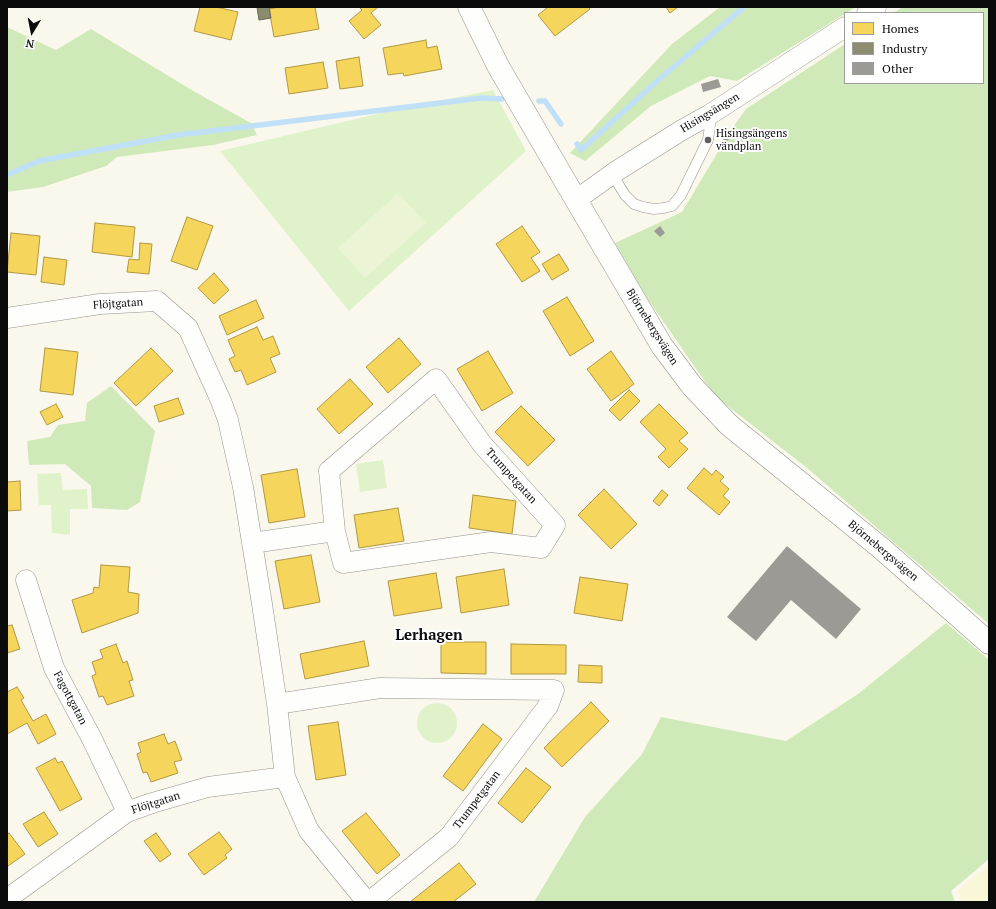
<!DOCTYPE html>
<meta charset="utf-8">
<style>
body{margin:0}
#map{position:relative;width:996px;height:909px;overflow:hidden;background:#faf8ed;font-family:"PT Serif",serif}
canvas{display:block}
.frame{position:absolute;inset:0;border:8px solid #0b0b0b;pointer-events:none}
.legend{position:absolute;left:844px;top:12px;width:140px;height:72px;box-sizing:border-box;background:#fff;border:1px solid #9d9d9d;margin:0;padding:5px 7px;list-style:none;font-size:12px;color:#0b0b0b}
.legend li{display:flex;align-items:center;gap:8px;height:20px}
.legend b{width:20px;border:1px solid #9d9d9d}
.north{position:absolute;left:12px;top:12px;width:40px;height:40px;-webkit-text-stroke:3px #fff;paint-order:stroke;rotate:190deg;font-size:11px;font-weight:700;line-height:16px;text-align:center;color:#0b0b0b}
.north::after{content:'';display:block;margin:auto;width:14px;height:18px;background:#0b0b0b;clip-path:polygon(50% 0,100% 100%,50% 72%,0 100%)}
</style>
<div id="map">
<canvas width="996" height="909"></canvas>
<div class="frame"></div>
<ul class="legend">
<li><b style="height:11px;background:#f6d55c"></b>Homes</li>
<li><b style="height:11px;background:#8c8c6e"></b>Industry</li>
<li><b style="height:11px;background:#9c9a94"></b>Other</li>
</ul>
<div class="north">N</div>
</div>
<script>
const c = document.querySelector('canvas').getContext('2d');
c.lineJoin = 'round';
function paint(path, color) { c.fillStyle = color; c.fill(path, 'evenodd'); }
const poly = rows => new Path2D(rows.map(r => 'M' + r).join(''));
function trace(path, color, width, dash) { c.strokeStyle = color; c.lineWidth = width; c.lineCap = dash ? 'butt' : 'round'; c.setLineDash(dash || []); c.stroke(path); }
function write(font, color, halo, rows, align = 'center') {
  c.font = font + ' "PT Serif",serif'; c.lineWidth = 4; c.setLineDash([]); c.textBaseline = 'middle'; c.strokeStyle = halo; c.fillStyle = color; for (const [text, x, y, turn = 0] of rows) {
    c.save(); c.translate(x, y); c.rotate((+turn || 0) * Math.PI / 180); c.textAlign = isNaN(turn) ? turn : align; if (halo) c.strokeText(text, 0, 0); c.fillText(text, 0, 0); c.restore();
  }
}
const farmland = poly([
 [989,864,989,902,962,902,957,891]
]);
const green = poly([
 [493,90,526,151,349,311,220,151,394,110],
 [383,460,387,488,360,492,356,464],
 [61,473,63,490,87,489,88,509,70,509,70,535,52,533,51,505,39,505,37,474],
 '417 723a20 20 0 1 1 40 0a20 20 0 1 1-40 0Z'
]);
const forest = poly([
 [720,7,856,7,737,81,710,76,651,106,585,161,570,153,672,44],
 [903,7,989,7,989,624,807,468,715,396,647,298,615,243,682,212,731,130,746,109,845,44,845,83,983,83,983,13,893,13],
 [7,27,56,50,91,29,195,92,251,123,257,135,213,145,117,157,106,166,43,187,7,192],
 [111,386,155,431,140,502,127,510,92,508,91,486,65,464,29,465,27,441,50,437,58,425,85,421,87,403],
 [946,623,989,660,989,859,951,891,955,902,534,902,585,817,642,754,661,717,786,741,858,694]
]);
const pitch = poly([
 [398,193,426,223,365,278,338,248]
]);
const homes = poly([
 [200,7,216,7,238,12,231,40,194,31,200,7],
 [280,7,315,7,319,29,274,37,269,9,280,7],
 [359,7,378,7,371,13,381,25,364,39,349,21,362,10,359,7],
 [548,7,588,7,590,9,555,36,538,15,548,7],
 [666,7,678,7,670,13,666,7],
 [426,40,427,48,437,46,442,69,404,76,403,73,388,75,383,48,426,40],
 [359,57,363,86,340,89,336,61,359,57],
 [323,62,328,88,289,94,285,68,323,62],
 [187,217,213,226,197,270,171,261,187,217],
 [95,223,135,227,132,257,92,252,95,223],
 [522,226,540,252,531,258,540,271,522,282,496,244,522,226],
 [11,233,40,236,36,275,7,272,11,233],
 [140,243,152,244,149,274,127,272,129,259,139,260,140,243],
 [559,254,569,270,552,280,542,264,559,254],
 [44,257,67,260,64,285,41,282,44,257],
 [214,273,229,290,214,304,198,288,214,273],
 [567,297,594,341,570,356,543,311,567,297],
 [256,300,264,318,227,335,219,316,256,300],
 [257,327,263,340,273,336,280,354,270,358,276,372,247,385,241,370,235,372,229,359,235,356,228,340,257,327],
 [399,338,421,364,388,393,366,367,399,338],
 [45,348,78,352,73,395,40,391,45,348],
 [151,348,173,371,136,406,114,383,151,348],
 [488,351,513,393,482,411,457,369,488,351],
 [611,351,634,384,611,401,587,369,611,351],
 [350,379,373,404,339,434,317,409,350,379],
 [629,390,640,401,620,421,609,410,629,390],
 [178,398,184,414,159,422,154,406,178,398],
 [56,404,63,417,47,425,40,412,56,404],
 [659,404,688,433,679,441,688,449,669,468,658,457,666,449,640,422,659,404],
 [521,406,555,440,528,466,495,432,521,406],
 [704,468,712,475,716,470,724,477,720,481,729,489,723,496,730,502,719,515,687,488,704,468],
 [297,469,305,517,269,523,261,475,297,469],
 [20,481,21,510,7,511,7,482,20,481],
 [604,489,637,524,611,549,578,515,604,489],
 [662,490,668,495,659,506,653,501,662,490],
 [473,495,516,501,512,534,469,528,473,495],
 [398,508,404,541,359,548,354,515,398,508],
 [311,555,320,602,284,609,275,561,311,555],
 [101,565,130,567,128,592,139,594,138,613,82,633,72,600,93,593,94,587,99,588,101,565],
 [504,569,509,605,461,613,456,577,504,569],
 [436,573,442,608,394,616,388,581,436,573],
 [580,577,628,584,622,621,574,613,580,577],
 [12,625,20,649,7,653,7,626,12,625],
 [364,641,369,666,305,679,300,654,364,641],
 [441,642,486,642,486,674,441,673,441,642],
 [116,644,123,663,127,661,133,680,129,681,134,696,107,705,103,696,99,697,92,676,96,674,92,662,103,658,100,650,116,644],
 [511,644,566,645,566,674,511,674,511,644],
 [579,665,602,666,602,683,578,682,579,665],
 [17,687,24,698,21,700,33,721,46,714,56,734,38,744,27,723,7,734,7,692,17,687],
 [591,702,609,721,562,767,544,748,591,702],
 [338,722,346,775,316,780,308,726,338,722],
 [483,724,502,739,463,791,443,776,483,724],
 [164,734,168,744,175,741,182,760,174,762,178,773,151,782,147,772,143,773,137,754,141,752,138,743,164,734],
 [55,758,58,763,62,761,82,799,60,811,36,768,55,758],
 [526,768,551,787,522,823,498,803,526,768],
 [44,812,58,834,38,847,23,824,44,812],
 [366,813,400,855,377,874,342,831,366,813],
 [219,832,232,849,225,855,227,858,204,875,188,854,219,832],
 [9,833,25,854,8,866,7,865,7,835,9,833],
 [156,833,171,854,160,862,144,841,156,833],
 [459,863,476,884,453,902,410,902,459,863]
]);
const industry = poly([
 [257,7,269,7,271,18,259,20,257,7]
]);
const stream = poly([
 [539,101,545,101,561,124],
 [577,144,581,150,656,82,744,7],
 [7,175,39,161,178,135,481,98,502,99]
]);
const building = poly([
 [718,79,721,87,703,92,701,84],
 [728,130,732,133,727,142,723,140],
 [660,226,665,233,660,237,654,231],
 [787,546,861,609,836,639,791,600,756,641,727,617]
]);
const service = poly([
 [615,172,617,182,625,195,634,204,643,207,654,209,664,208,672,206,681,195,708,140,710,125,709,115]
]);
const minor = poly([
 [867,13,876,7],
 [576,200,615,172,682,130,709,115,845,27],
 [7,318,100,304,157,301,188,328,221,401,228,420,243,487,262,604,277,704,285,777,309,831,367,902],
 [252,543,335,531,343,563,491,542,541,548,555,525,482,444,436,379,329,471,335,531],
 [26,580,54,668,91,737,127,812],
 [277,704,380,688,554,690,548,706,449,837,369,902],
 [7,899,127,812,152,803,208,787,285,777]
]);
const tertiary = poly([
 [469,7,498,66,565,181,662,346,692,386,729,425,881,548,989,643]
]);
const markers = [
 [708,140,4,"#5f5e5a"]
];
const streetNames = [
 ["Hisingsängen",710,113,-31],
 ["Flöjtgatan",118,304,-4],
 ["Björnebergsvägen",652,327,58],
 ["Trumpetgatan",511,476,48],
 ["Björnebergsvägen",883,551,40],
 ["Fagottgatan",70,698,62],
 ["Trumpetgatan",477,800,-53],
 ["Flöjtgatan",156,803,-18]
];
const poiNames = [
 ["Hisingsängens",716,134],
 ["vändplan",716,147]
];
const districtNames = [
 ["Lerhagen",429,636]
];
paint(farmland, '#f9f7d7');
paint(green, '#e0f2ca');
paint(forest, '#cfeab8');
paint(pitch, '#ebf5d5');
paint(homes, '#f6d55c');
trace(homes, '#b09844', 1);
paint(industry, '#8c8c6e');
trace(industry, '#656550', 1);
trace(stream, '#c0e0f8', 5.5);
paint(building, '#9c9a94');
trace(service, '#93928d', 11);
trace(minor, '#93928d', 21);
trace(tertiary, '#93928d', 23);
trace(service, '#fefefc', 10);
trace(minor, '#fefefc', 20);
trace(tertiary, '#fefefc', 22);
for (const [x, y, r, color] of markers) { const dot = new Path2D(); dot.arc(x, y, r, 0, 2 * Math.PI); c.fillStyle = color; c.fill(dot); trace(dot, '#fff', 1.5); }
write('11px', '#0b0b0b', '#fff', streetNames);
write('11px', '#0b0b0b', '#fff', poiNames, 'left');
write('bold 15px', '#0b0b0b', '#fff', districtNames);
</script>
